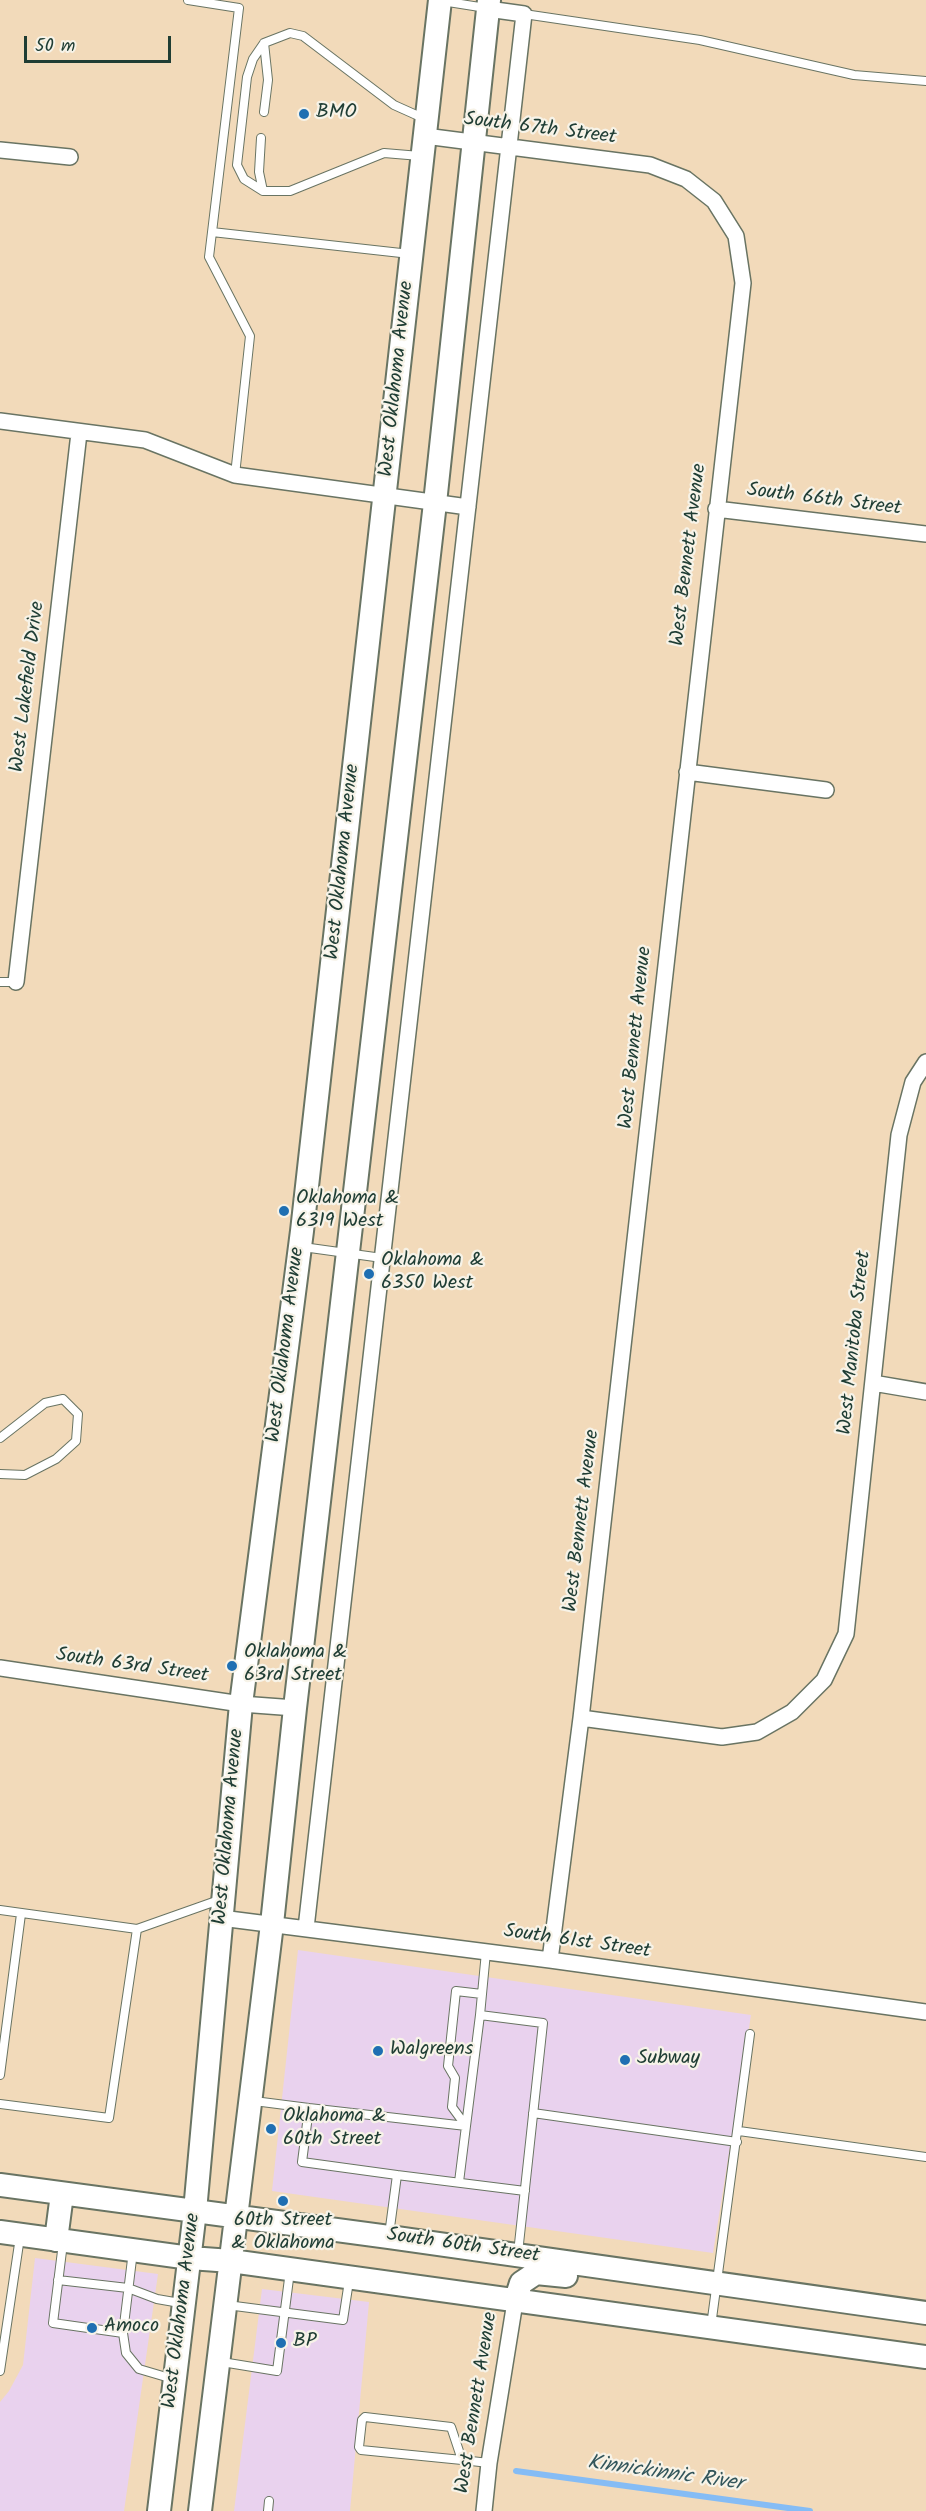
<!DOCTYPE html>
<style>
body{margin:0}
#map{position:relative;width:926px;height:2511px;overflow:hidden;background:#f2daba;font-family:Kalam,sans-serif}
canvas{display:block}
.scale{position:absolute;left:24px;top:36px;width:147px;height:27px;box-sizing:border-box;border:3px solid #1f3d34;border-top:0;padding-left:8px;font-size:18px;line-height:21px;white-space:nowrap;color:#1f3d34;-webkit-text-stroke:4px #f7f3e8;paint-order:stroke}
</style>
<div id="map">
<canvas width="926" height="2511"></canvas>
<div class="scale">50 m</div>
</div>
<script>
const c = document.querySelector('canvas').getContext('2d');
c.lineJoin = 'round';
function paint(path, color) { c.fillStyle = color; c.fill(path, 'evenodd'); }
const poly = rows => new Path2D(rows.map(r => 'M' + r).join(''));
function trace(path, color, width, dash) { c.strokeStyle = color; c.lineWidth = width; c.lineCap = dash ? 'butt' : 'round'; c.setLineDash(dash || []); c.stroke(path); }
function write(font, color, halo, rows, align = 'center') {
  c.font = font + ' Kalam,sans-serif'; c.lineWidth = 4.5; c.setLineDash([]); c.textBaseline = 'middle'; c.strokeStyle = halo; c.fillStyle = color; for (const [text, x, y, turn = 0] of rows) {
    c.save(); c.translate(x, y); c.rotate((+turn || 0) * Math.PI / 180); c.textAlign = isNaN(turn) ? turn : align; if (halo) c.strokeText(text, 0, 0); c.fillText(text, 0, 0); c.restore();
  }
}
const built = poly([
 [298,1950,751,2015,713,2253,272,2191],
 [35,2258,158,2274,124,2511,0,2511,0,2402,9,2391,23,2365],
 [262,2289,369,2302,350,2511,234,2511]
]);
const stream = poly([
 [516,2471,810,2511]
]);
const service = poly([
 [188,0,239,8,209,257,250,336,235,475],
 [442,1,486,8],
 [524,14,700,40,854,75,926,81],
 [264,112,268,80,264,43],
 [261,138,259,172,263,191],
 [420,156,384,153,290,191,263,191,244,179,237,165,247,77,253,59,264,43,290,33,303,36,394,105,423,118],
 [212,232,410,254],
 [0,982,16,982],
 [303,1247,382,1258],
 [0,1438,45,1403,63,1399,78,1414,76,1441,56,1459,25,1475,0,1474],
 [0,1910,137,1929,219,1900],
 [486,1952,480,2015,543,2023,518,2253],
 [0,2075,21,1914],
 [254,2101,309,2108,302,2162,397,2175],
 [0,2104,109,2118,137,1929],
 [309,2108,466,2126,480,2015],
 [533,2113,737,2142],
 [739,2131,926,2157],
 [459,2182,466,2126,452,2107,455,2078,448,2066,456,1991,482,1994],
 [389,2235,397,2175,525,2191],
 [63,2243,53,2323,123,2333],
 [133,2251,123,2333,126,2353,139,2369,173,2379],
 [58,2280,128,2288,157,2299,180,2303],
 [227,2305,343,2320,349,2281],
 [711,2326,750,2034],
 [222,2362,277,2371,290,2271],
 [0,2371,20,2237],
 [462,2460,361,2450,359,2447,362,2420,365,2417,451,2427,462,2460,489,2463],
 [268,2511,269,2501]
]);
const minor = poly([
 [425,136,650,165,686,179,714,201,736,236,743,283,581,1718,550,1960],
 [0,150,70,157],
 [0,421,145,440,235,475,468,507],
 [716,509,926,534],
 [687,772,826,790],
 [16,982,79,433],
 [873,1383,926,1392],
 [0,1668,241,1704,295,1708],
 [581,1718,722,1737,757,1732,792,1712,824,1680,846,1634,899,1135,913,1082,926,1062],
 [221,1918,550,1960,926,2012],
 [306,1928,524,14,488,9],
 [484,2511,489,2463,515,2302]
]);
const secondary = poly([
 [0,2185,389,2237,926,2313],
 [0,2232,190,2258,231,2261,926,2357],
 [56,2240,62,2194],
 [515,2302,521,2283,536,2273,566,2276],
 [159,2511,195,2211,241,1704,302,1231,440,0],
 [200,2511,272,1924,295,1708,435,503,489,0]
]);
const markers = [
 [304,114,6,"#1f6fb2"],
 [284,1211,6,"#1f6fb2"],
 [369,1274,6,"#1f6fb2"],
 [232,1666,6,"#1f6fb2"],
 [378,2051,6,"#1f6fb2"],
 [625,2060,6,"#1f6fb2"],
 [271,2129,6,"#1f6fb2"],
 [283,2201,6,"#1f6fb2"],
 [92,2328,6,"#1f6fb2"],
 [281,2343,6,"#1f6fb2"]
];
const poiNames = [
 ["BMO",316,114],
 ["Oklahoma &",296,1200],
 ["6319 West",296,1223],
 ["Oklahoma &",381,1262],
 ["6350 West",381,1285],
 ["Oklahoma &",244,1654],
 ["63rd Street",244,1677],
 ["Walgreens",390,2051],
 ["Subway",637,2060],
 ["Oklahoma &",283,2118],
 ["60th Street",283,2141],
 ["60th Street",283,2222,"center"],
 ["& Oklahoma",283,2245,"center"],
 ["Amoco",104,2328],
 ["BP",293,2343]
];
const streetNames = [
 ["South 67th Street",540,130,7],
 ["West Oklahoma Avenue",398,379,-84],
 ["South 66th Street",824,501,7],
 ["West Bennett Avenue",690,555,-83],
 ["West Lakefield Drive",29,687,-83],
 ["West Oklahoma Avenue",344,862,-84],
 ["West Bennett Avenue",637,1038,-84],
 ["West Manitoba Street",856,1343,-84],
 ["West Oklahoma Avenue",287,1345,-83],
 ["West Bennett Avenue",583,1521,-83],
 ["South 63rd Street",132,1667,8],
 ["West Oklahoma Avenue",230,1827,-85],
 ["South 61st Street",577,1943,8],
 ["South 60th Street",463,2247,8],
 ["West Oklahoma Avenue",183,2311,-83],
 ["West Bennett Avenue",478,2403,-81]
];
const waterNames = [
 ["Kinnickinnic River",665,2475,8]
];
paint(built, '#e9d2ee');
trace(stream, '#85bcf5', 6);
trace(service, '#697463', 10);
trace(minor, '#697463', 18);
trace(secondary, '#697463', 26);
trace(service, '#fff', 8);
trace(minor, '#fff', 15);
trace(secondary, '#fff', 22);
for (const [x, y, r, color] of markers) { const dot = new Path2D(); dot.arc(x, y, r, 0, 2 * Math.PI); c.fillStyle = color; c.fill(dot); trace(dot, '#f7f3e8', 2); }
write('20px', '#1f3d34', '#f7f3e8', poiNames, 'left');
write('20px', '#1f3d34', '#f7f3e8', streetNames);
write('italic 21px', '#33565b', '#f7f3e8', waterNames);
</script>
